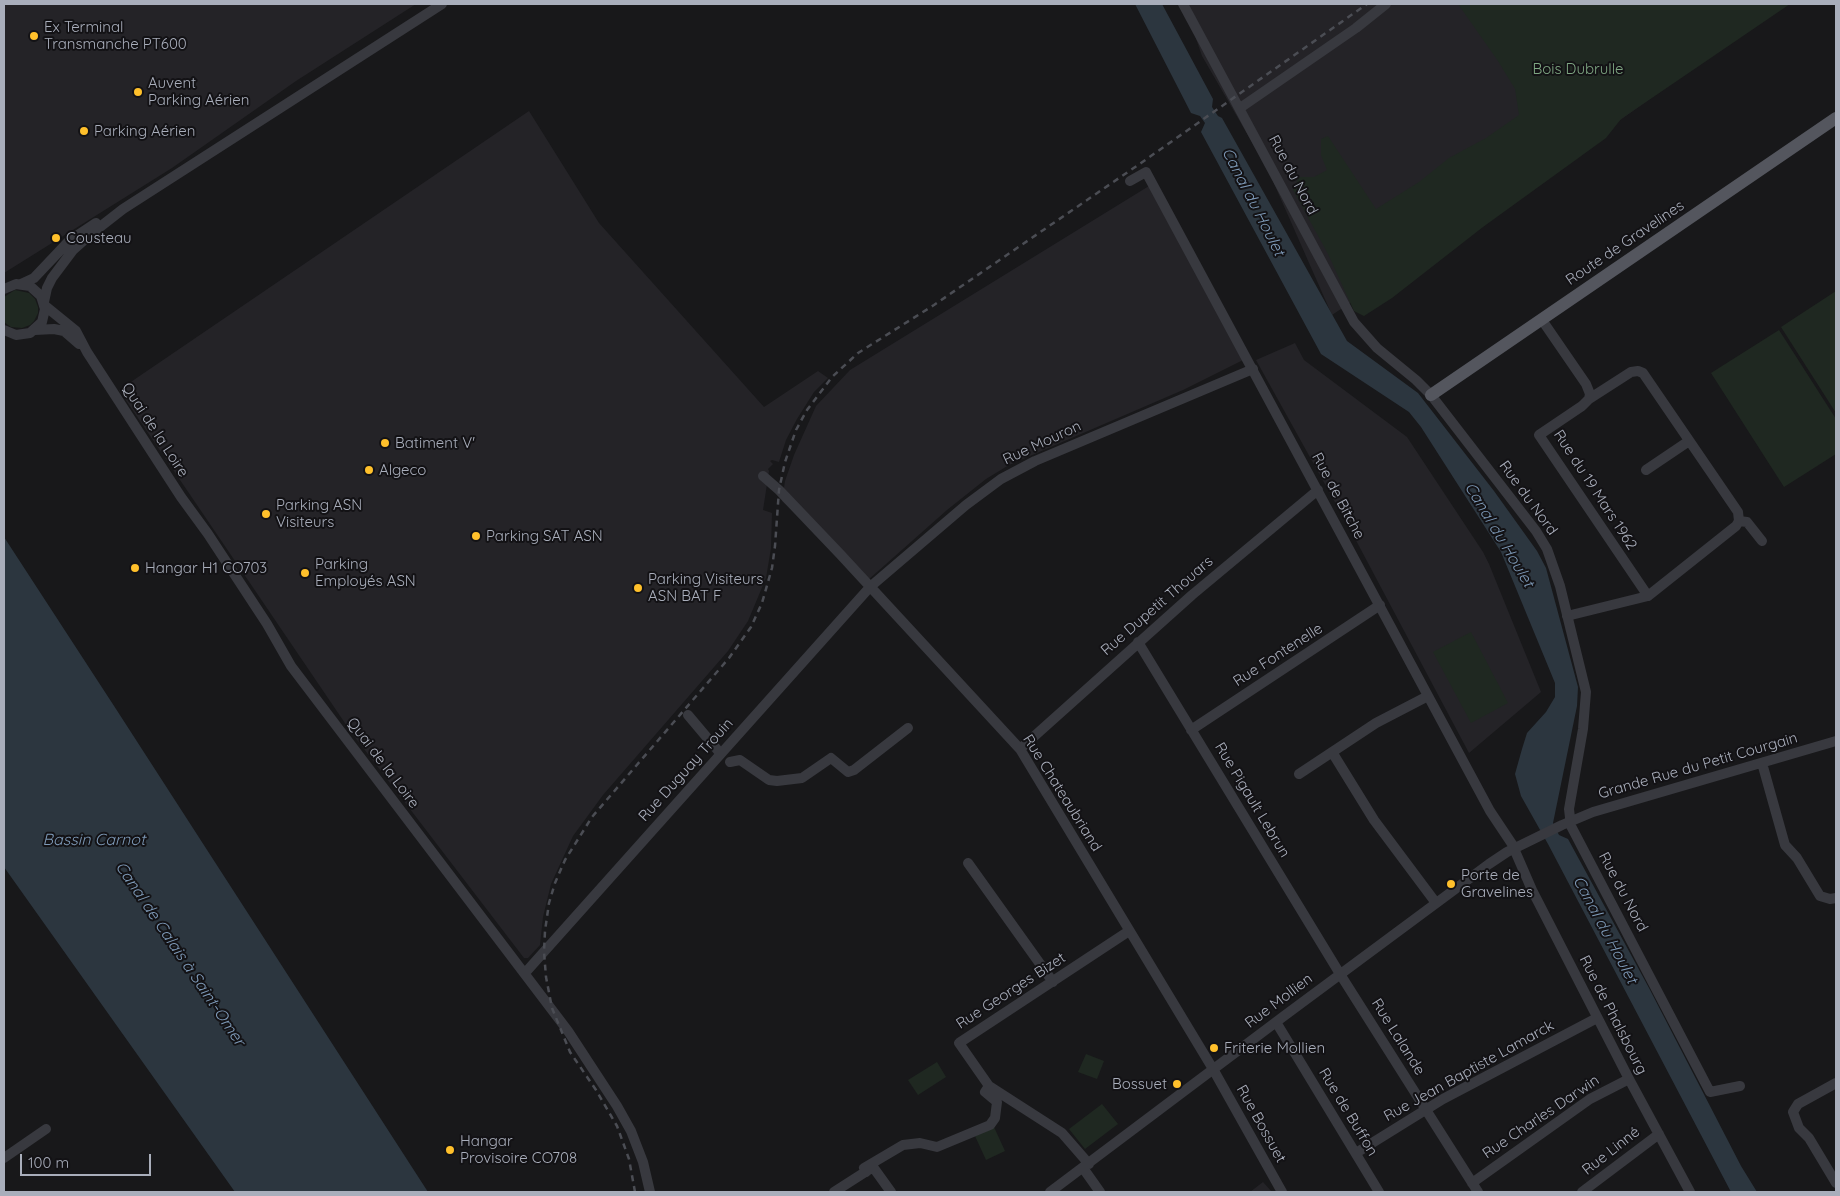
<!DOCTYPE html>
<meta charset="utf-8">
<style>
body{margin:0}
#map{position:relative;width:1840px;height:1196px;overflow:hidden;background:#18181a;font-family:Quicksand,sans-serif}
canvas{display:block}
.frame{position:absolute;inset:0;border:5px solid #a9aebb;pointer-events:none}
.scale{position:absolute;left:20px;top:1154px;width:131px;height:22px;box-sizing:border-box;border:2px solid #a9aebb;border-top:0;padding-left:6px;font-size:15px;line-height:18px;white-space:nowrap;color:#a9aebb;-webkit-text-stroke:4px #131215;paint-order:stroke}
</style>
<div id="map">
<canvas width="1840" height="1196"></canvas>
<div class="frame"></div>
<div class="scale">100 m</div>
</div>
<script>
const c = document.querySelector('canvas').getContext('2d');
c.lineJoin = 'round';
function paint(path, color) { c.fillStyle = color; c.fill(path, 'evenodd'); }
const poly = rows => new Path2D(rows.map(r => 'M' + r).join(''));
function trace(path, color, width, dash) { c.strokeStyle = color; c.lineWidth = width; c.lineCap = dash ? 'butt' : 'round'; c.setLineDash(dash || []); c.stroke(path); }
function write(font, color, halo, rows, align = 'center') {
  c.font = font + ' Quicksand,sans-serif'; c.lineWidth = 4; c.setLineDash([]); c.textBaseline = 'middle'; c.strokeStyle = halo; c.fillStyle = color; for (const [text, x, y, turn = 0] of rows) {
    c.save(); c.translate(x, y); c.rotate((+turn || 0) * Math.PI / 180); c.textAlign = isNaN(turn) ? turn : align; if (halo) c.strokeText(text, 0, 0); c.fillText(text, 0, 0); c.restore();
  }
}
const built = poly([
 [4,4,416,4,296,81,172,168,4,273],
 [1184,4,1784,4,1565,159,1332,315,1268,170,1202,56],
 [529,111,599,223,764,407,818,371,828,378,814,392,797,419,786,440,779,462,772,460,770,461,773,464,768,469,769,471,763,510,772,513,771,548,766,578,748,621,728,651,603,795,573,836,551,884,543,917,540,945,528,958,524,958,351,732,119,390],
 [1149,186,1243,360,1183,390,1009,465,986,479,947,510,868,580,782,501,785,481,794,455,816,406,850,370],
 [1295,343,1304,360,1407,437,1483,552,1489,564,1541,692,1469,753,1351,531,1256,360],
 [1263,1182,1272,1192,1250,1192]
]);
const green = poly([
 [1458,4,1790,4,1621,119,1606,138,1483,227,1392,298,1364,316,1354,311,1328,254,1293,190,1299,177,1314,177,1327,170,1321,155,1321,139,1328,136,1376,209,1419,182,1449,158,1486,138,1519,115,1515,89,1498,61],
 [15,290,29,293,35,299,38,307,38,313,34,321,30,325,22,328,11,327,4,322,4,297],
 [1836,291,1836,413,1781,327],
 [1779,330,1836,419,1836,454,1784,487,1711,373],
 [1471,632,1508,703,1471,723,1433,652],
 [1086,1054,1104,1061,1097,1079,1078,1072],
 [937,1062,946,1077,918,1095,908,1080],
 [1102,1104,1118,1124,1085,1149,1069,1129],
 [994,1127,1005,1151,986,1160,975,1136]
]);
const water = poly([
 [1135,4,1162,4,1213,99,1212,107,1218,116,1222,118,1347,341,1418,393,1494,491,1537,551,1546,568,1578,687,1577,706,1553,823,1559,835,1568,839,1649,988,1741,1166,1757,1192,1731,1192,1548,844,1521,796,1515,774,1522,749,1527,733,1546,712,1555,697,1555,683,1501,552,1421,427,1409,412,1321,354,1201,132,1205,123,1200,116,1191,113],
 [4,537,116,709,428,1192,235,1192,4,867]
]);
const minor = poly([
 [1183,4,1354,322,1377,348,1416,380,1431,395,1536,531,1547,549,1560,586,1586,692,1583,729,1569,809,1571,826,1710,1092,1740,1086],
 [1240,108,1356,28,1386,4],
 [1130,181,1146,172,1490,811,1512,844,1532,890,1629,1079,1690,1192],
 [21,284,34,278,69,241,96,223],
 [4,289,16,284,30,286,41,296,45,309,42,322,30,333,16,335,4,330],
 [44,302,47,288,52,278,73,250,91,234,123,209,442,4],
 [44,305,76,331,87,352,181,497,208,534,267,624,291,666,568,1031,617,1106,631,1131,643,1162,650,1192],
 [1542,320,1586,384,1590,394,1589,399,1582,406,1539,435,1648,596],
 [35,330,54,329,64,331,79,344],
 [1646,470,1689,441],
 [763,476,779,490,840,554,1020,749,1213,1069,1282,1192],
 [1739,521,1747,522,1762,541],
 [1567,616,1648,596,1736,526,1739,521,1738,512,1643,373,1638,371,1631,372,1589,399],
 [1138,642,1340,974,1478,1192],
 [688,715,720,753],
 [1191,730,1380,605],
 [1020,749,1192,595,1318,490],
 [1332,752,1374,820,1436,903],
 [730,762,740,760,769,780,777,781,802,778,831,758,848,772,854,770,908,728],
 [1762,763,1785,845,1797,858,1820,896,1830,899,1836,898],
 [1299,774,1376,723,1428,696],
 [968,863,1053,982],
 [525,973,870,587,966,505,1001,479,1035,461,1253,369],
 [1276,1022,1379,1192],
 [1836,1083,1798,1104,1793,1112,1799,1128,1809,1138,1836,1183],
 [1356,1153,1443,1099,1597,1018],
 [4,1158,46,1129],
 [1089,1164,1062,1133,989,1086,959,1043,1129,931],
 [1083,1168,1100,1192],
 [866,1172,864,1168,903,1145,920,1143,937,1147,990,1125,995,1118,997,1102,985,1092,989,1086],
 [1472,1183,1590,1099,1629,1079],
 [834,1192,873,1167,891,1192],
 [1050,1192,1284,1016,1489,864,1507,852,1562,825,1593,812,1836,741],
 [1582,1192,1659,1134]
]);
const major = poly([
 [1431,395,1836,118]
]);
const rail = poly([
 [635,1192,629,1159,617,1126,596,1090,570,1052,552,1008,546,977,544,952,545,931,549,903,555,883,565,860,592,817,729,658,751,627,762,603,772,568,775,546,779,490,785,462,796,430,807,410,832,377,858,353,934,305,1141,163,1367,4]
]);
const markers = [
 [34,36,5,"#ffc02b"],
 [138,92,5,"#ffc02b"],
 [84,131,5,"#ffc02b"],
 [56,238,5,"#ffc02b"],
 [385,443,5,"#ffc02b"],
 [369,470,5,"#ffc02b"],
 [266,514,5,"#ffc02b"],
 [476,536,5,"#ffc02b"],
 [135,568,5,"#ffc02b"],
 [305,573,5,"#ffc02b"],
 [638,588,5,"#ffc02b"],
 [1451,884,5,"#ffc02b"],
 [1214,1048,5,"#ffc02b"],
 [1177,1084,5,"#ffc02b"],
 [450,1150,5,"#ffc02b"]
];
const poiNames = [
 ["Ex Terminal",44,27],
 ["Transmanche PT600",44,44],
 ["Auvent",148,83],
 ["Parking Aérien",148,100],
 ["Parking Aérien",94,131],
 ["Cousteau",66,238],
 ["Batiment V'",395,443],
 ["Algeco",379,470],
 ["Parking ASN",276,505],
 ["Visiteurs",276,522],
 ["Parking SAT ASN",486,536],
 ["Parking",315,564],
 ["Employés ASN",315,581],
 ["Hangar H1 CO703",145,568],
 ["Parking Visiteurs",648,579],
 ["ASN BAT F",648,596],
 ["Porte de",1461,875],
 ["Gravelines",1461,892],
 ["Friterie Mollien",1224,1048],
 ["Bossuet",1167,1084,"right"],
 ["Hangar",460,1141],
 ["Provisoire CO708",460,1158]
];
const parkNames = [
 ["Bois Dubrulle",1578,69]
];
const streetNames = [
 ["Rue du Nord",1293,175,62],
 ["Route de Gravelines",1625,243,-34],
 ["Quai de la Loire",155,430,57],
 ["Rue Mouron",1042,443,-25],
 ["Rue du 19 Mars 1962",1595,490,57],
 ["Rue de Bitche",1338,496,62],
 ["Rue du Nord",1528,498,54],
 ["Rue Dupetit Thouars",1157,606,-41],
 ["Rue Fontenelle",1278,655,-33],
 ["Quai de la Loire",383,763,53],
 ["Grande Rue du Petit Courgain",1698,766,-16],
 ["Rue Duguay Trouin",686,770,-48],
 ["Rue Chateaubriand",1062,793,58],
 ["Rue Pigault Lebrun",1252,800,59],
 ["Rue du Nord",1623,892,62],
 ["Rue Georges Bizet",1011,991,-33],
 ["Rue Mollien",1279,1001,-37],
 ["Rue de Phalsbourg",1613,1015,63],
 ["Rue Lalande",1398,1037,58],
 ["Rue Jean Baptiste Lamarck",1469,1071,-29],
 ["Rue de Buffon",1348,1112,59],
 ["Rue Charles Darwin",1541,1117,-34],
 ["Rue Bossuet",1261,1124,61],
 ["Rue Linné",1611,1151,-38]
];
const waterNames = [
 ["Canal du Houlet",1253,202,63],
 ["Canal du Houlet",1499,535,59],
 ["Bassin Carnot",94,840],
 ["Canal du Houlet",1605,930,62],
 ["Canal de Calais à Saint-Omer",180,954,56]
];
paint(built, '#242327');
paint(green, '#1f2821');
paint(water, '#2c363f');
trace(minor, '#38393f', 10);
trace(major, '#54565e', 12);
trace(rail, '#4b4d54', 2.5, [6, 5]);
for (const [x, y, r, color] of markers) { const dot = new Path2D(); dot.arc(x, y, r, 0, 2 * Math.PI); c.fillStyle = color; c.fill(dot); trace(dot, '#131215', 2); }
write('15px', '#a9aebb', '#131215', poiNames, 'left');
write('15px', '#7fa783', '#131215', parkNames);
write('15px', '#a9aebb', '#131215', streetNames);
write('italic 16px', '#7e9ab8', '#131215', waterNames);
</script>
